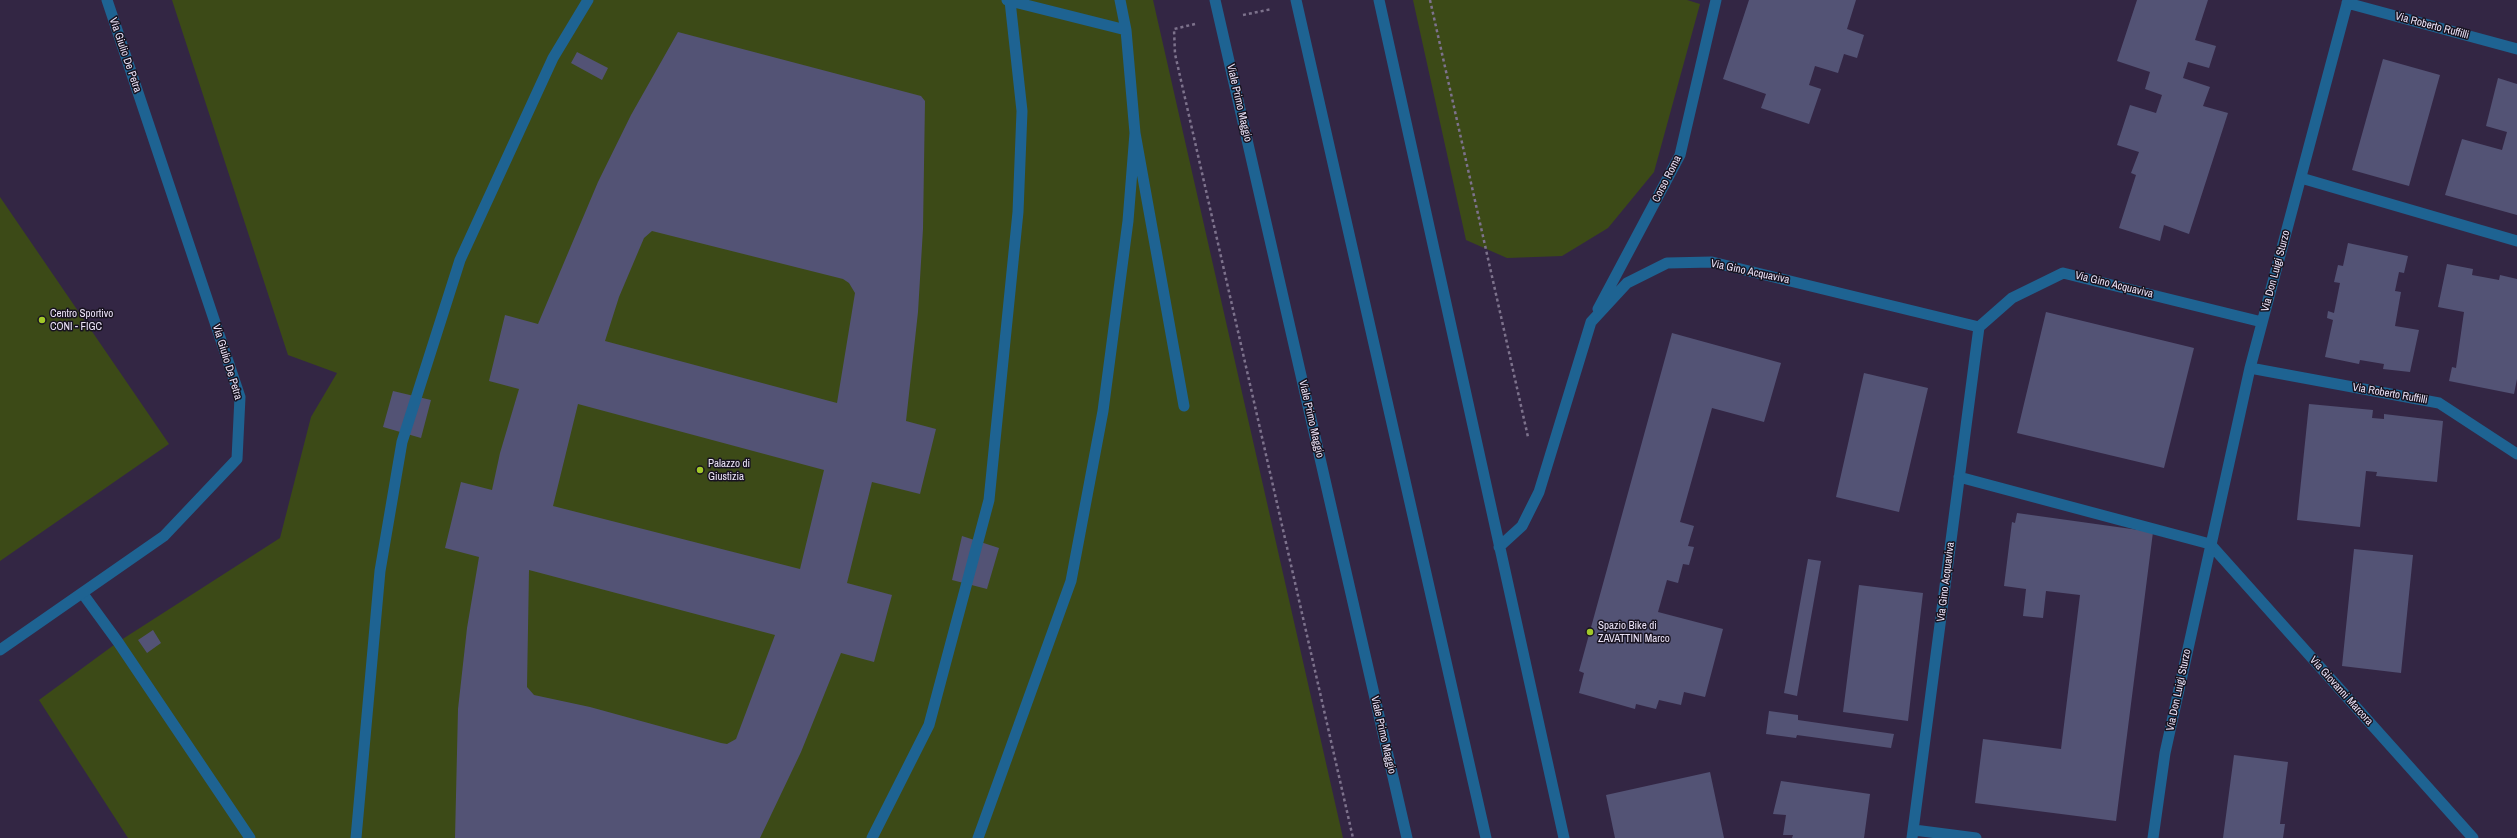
<!DOCTYPE html>
<style>
body{margin:0}
canvas{display:block;background:#332644}
</style>
<canvas width="2517" height="838"></canvas>
<script>
const c = document.querySelector('canvas').getContext('2d');
c.lineJoin = 'round';
function paint(path, color) { c.fillStyle = color; c.fill(path, 'evenodd'); }
const poly = rows => new Path2D(rows.map(r => 'M' + r).join(''));
function trace(path, color, width, dash) { c.strokeStyle = color; c.lineWidth = width; c.lineCap = dash ? 'butt' : 'round'; c.setLineDash(dash || []); c.stroke(path); }
function write(font, color, halo, rows, align = 'center') {
  c.font = font + ' "Archivo Narrow",sans-serif'; c.lineWidth = 3; c.setLineDash([]); c.textBaseline = 'middle'; c.strokeStyle = halo; c.fillStyle = color; for (const [text, x, y, turn = 0] of rows) {
    c.save(); c.translate(x, y); c.rotate((+turn || 0) * Math.PI / 180); c.textAlign = isNaN(turn) ? turn : align; if (halo) c.strokeText(text, 0, 0); c.fillText(text, 0, 0); c.restore();
  }
}
const green = poly([
 [172,0,1153,0,1343,838,128,838,39,700,118,642,280,538,311,417,337,373,288,355],
 [1413,0,1687,0,1700,4,1654,172,1608,228,1562,256,1507,258,1466,240],
 [0,197,169,444,0,561]
]);
const building = poly([
 [1749,0,1856,0,1847,29,1864,35,1857,58,1844,54,1838,73,1815,66,1809,85,1821,89,1809,124,1761,108,1766,94,1723,79],
 [2137,0,2208,0,2195,40,2216,46,2209,68,2188,62,2183,78,2210,87,2203,106,2228,113,2189,234,2164,225,2160,241,2119,228,2136,175,2131,173,2139,152,2117,145,2130,105,2156,113,2162,95,2145,89,2150,72,2117,61],
 [678,32,921,96,925,101,923,229,918,312,906,421,936,429,920,494,872,482,847,583,892,595,874,662,841,653,801,752,760,838,455,838,458,709,467,628,479,557,445,548,461,482,492,490,500,453,519,389,489,381,505,315,538,324,598,182,631,115],
 [652,231,843,279,849,283,855,293,837,403,605,341,619,297,644,238],
 [578,404,824,470,800,569,553,506],
 [529,570,775,635,736,739,727,744,721,743,590,707,534,695,527,687],
 [577,52,608,68,602,80,571,63],
 [2383,59,2440,75,2409,186,2352,170],
 [2498,78,2517,84,2517,215,2445,195,2462,139,2502,150,2507,132,2486,126],
 [2348,243,2408,256,2404,273,2399,272,2395,291,2401,292,2395,326,2419,330,2410,372,2383,369,2384,364,2360,360,2359,364,2325,357,2333,320,2327,318,2328,311,2334,313,2340,283,2334,282,2338,265,2343,266],
 [2447,264,2473,269,2472,275,2499,280,2500,275,2517,279,2517,379,2514,394,2449,381,2452,367,2456,368,2464,312,2438,307],
 [2046,312,2194,348,2164,468,2017,433],
 [1672,333,1781,363,1764,422,1712,408,1680,522,1694,526,1688,546,1694,547,1689,565,1683,564,1678,583,1667,580,1658,612,1723,629,1705,697,1684,692,1681,705,1659,700,1656,709,1636,704,1635,709,1579,693,1584,673,1579,671],
 [1864,373,1928,388,1899,512,1836,497],
 [393,391,431,400,421,438,383,427],
 [2309,404,2373,410,2372,418,2384,419,2384,414,2443,421,2437,482,2376,476,2377,472,2366,471,2360,527,2297,520],
 [2017,513,2153,532,2116,821,1975,803,1983,739,2061,749,2080,595,2046,591,2043,618,2023,616,2026,589,2004,586,2012,522,2015,523],
 [962,536,999,548,987,589,952,580],
 [2354,549,2413,555,2401,673,2342,666],
 [1808,559,1821,561,1797,696,1784,693],
 [1859,585,1923,593,1908,721,1843,712],
 [153,630,161,643,147,653,138,640],
 [1769,711,1798,715,1798,720,1894,734,1891,748,1797,735,1796,738,1766,734],
 [2234,755,2288,762,2280,824,2285,824,2283,838,2223,838],
 [1710,772,1724,838,1615,838,1606,795],
 [1781,781,1870,794,1864,838,1792,838,1793,835,1783,835,1786,815,1773,814]
]);
const path = poly([
 [1430,0,1528,437],
 [1243,15,1272,9],
 [1195,24,1174,29,1175,54,1353,838]
]);
const service = poly([
 [1120,0,1126,30,1135,133,1184,406],
 [1010,1,1126,30],
 [83,594,118,642,250,838],
 [356,838,380,571,402,442,460,260,553,58,588,0],
 [872,838,929,725,989,500,1018,212,1022,111,1010,1,1007,0],
 [978,838,1071,581,1103,411,1128,221,1135,133]
]);
const minor = poly([
 [1215,0,1407,838],
 [1379,0,1564,838],
 [2347,3,2517,49],
 [2301,178,2517,241],
 [1598,309,1680,155,1716,0],
 [2250,368,2439,403,2517,454],
 [1959,477,2210,544,2473,838],
 [1499,547,1522,526,1539,492,1591,322,1627,283,1667,263,1712,262,1979,327],
 [0,650,164,536,237,459,240,397,107,0],
 [1914,830,1976,838],
 [1912,838,1979,327,2012,298,2063,273,2262,322],
 [2153,838,2165,753,2250,368,2348,0]
]);
const tertiary = poly([
 [1296,0,1486,838]
]);
const markers = [
 [42,320,4,"#a2c929"],
 [700,470,4,"#a2c929"],
 [1590,632,4,"#a2c929"]
];
const streetNames = [
 ["Via Roberto Ruffilli",2432,26,15],
 ["Via Giulio De Petra",125,55,71],
 ["Viale Primo Maggio",1239,103,77],
 ["Corso Roma",1667,179,-63],
 ["Via Don Luigi Sturzo",2276,271,-75],
 ["Via Gino Acquaviva",1750,272,12],
 ["Via Gino Acquaviva",2114,285,14],
 ["Via Giulio De Petra",227,362,73],
 ["Via Roberto Ruffilli",2390,394,10],
 ["Viale Primo Maggio",1311,419,77],
 ["Via Gino Acquaviva",1946,582,-83],
 ["Via Don Luigi Sturzo",2179,690,-78],
 ["Via Giovanni Marcora",2341,691,48],
 ["Viale Primo Maggio",1383,735,77]
];
const poiNames = [
 ["Centro Sportivo",50,314],
 ["CONI - FIGC",50,327],
 ["Palazzo di",708,464],
 ["Giustizia",708,477],
 ["Spazio Bike di",1598,626],
 ["ZAVATTINI Marco",1598,639]
];
paint(green, '#3c4a17');
paint(building, '#535375');
trace(path, '#7d728c', 2.5, [3, 3]);
trace(service, '#1e6392', 11);
trace(minor, '#1e6392', 11);
trace(tertiary, '#1e6392', 11);
for (const [x, y, r, color] of markers) { const dot = new Path2D(); dot.arc(x, y, r, 0, 2 * Math.PI); c.fillStyle = color; c.fill(dot); trace(dot, '#181320', 1.5); }
write('11px', '#ebe3f7', '#181320', streetNames);
write('11px', '#ebe3f7', '#181320', poiNames, 'left');
</script>
